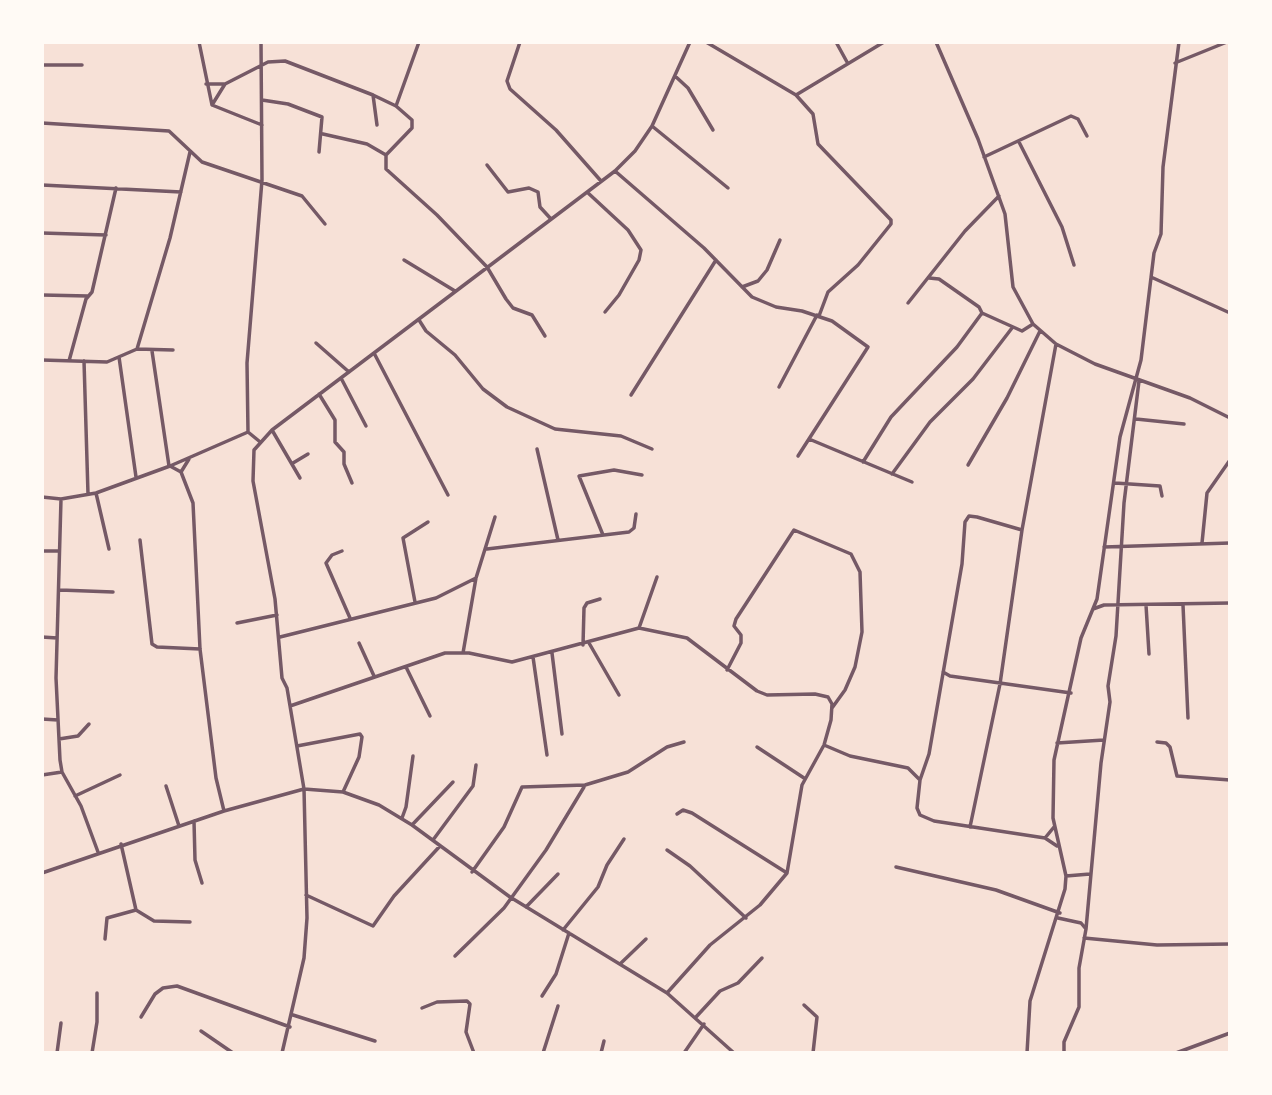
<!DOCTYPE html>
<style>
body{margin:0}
#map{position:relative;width:1272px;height:1095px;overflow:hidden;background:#f7e1d7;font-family:Roboto,sans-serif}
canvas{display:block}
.frame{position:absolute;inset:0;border:44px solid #fffaf5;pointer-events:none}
</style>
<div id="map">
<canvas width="1272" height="1095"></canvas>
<div class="frame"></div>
</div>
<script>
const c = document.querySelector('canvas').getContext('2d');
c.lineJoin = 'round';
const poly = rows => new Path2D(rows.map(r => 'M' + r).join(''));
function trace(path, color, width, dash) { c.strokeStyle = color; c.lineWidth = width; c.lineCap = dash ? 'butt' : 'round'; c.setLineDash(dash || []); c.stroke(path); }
const minor = poly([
 [199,42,212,105,262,125],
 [520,42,507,81,510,89,556,130,601,181],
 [706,42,796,95,813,114,818,144,891,220,891,224,858,265,828,292,819,316],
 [836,42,847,62],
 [936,42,978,139,1005,214,1013,287,1033,324,1056,344,1095,364,1190,398,1230,418],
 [1175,63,1227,42],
 [42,65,82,65],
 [675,76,688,88,713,130],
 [206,84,225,84,268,62,285,61,373,95,377,125],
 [373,95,396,106,412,120,412,128,386,155,386,169,437,215,487,267,506,299,513,308,532,315,545,336],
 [796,95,884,42],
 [262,100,288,104,322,117,319,152],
 [212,105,225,84],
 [396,106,419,42],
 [42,123,169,131,202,162,302,196,325,224],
 [652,126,728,188],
 [323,134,367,144,386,155],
 [1019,142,1062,227,1074,265],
 [984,157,1071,116,1078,119,1087,136],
 [487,165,508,192,529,188,538,192,540,207,551,219],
 [615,171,704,248,752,297,776,307,802,311,832,321,868,347,798,456],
 [42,185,181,192],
 [587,192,628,230,641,250,639,260,619,295,605,312],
 [42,233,106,235],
 [404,260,455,291],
 [1151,277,1230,313],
 [742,287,758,281,767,270,780,240],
 [42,295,88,296],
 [908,303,965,231,999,196],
 [982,313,1022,331,1033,324],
 [419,320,426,331,455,355,483,389,507,407,555,429,621,436,652,449],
 [316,343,349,372],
 [137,349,170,238,190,152],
 [152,351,169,466],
 [374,353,448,495],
 [119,357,136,477],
 [42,360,107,362,137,349,173,350],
 [69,361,86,299,92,292,116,188],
 [84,361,88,494],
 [341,378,366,426],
 [779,387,817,315],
 [319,394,335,420,335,442,344,452,344,464,352,483],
 [631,395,716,260],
 [1136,419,1184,424],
 [272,430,300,478],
 [809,439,912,482],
 [259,441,248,432,247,363,262,180,261,42],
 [537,449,558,540],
 [863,462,891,417,957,347,982,313,979,307,939,279,929,278],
 [293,463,308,454],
 [968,465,1007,398,1040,331],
 [170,466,181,472,193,503,200,649,216,778,224,811],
 [181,472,189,459],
 [892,474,930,422,973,379,1012,328],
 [1115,483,1160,486,1162,496],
 [96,493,109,549],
 [42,497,61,499,96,493,170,466,248,432],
 [61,499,56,678,60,760,62,772,81,806,98,852],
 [1022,530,977,517,969,516,965,522,962,564,929,754,920,780,917,808,920,815,934,821,1045,838,1057,846],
 [603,535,579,476,614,470,642,475],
 [140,540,152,644,157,647,200,649],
 [1202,543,1207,493,1230,460],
 [1104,547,1230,543],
 [487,549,629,532,634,528,636,514],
 [42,551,59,551],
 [342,551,332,555,326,563,350,618],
 [60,590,113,592],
 [415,602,403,538,428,522],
 [1146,605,1149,654],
 [1183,605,1188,718],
 [1093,609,1104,605,1230,603],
 [237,623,277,615],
 [639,628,657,577],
 [42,637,57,638],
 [280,637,436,598,476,578],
 [359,643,374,676],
 [589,643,619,695],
 [583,645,584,608,587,603,600,599],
 [463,653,476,578,495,517],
 [552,653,562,734],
 [533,657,547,755],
 [406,667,430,716],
 [727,670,741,643,741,635,734,626,736,619,794,530,851,554,860,572,862,632,855,667,845,690,832,708],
 [943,672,950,676,1071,693],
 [290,706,445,653,469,653,512,662,639,628,687,638,757,691,767,695,815,694,828,697,832,704,831,720,824,745,802,785,787,873,760,905,710,945,667,993],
 [42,719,58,720],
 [59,739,78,736,89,724],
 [1157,742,1166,743,1170,747,1177,776,1230,780],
 [1057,743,1104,740],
 [824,745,850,756,908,768,920,780],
 [297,746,360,734,362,737,359,757,343,792],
 [757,747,804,778],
 [42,775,62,772],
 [166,786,179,826],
 [75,796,120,775],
 [677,814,683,810,692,813,787,873],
 [402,818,406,807,413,756],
 [194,821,195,860,202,883],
 [412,825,453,782],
 [970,827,1000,684,1022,530,1056,344],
 [1045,838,1054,827],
 [433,840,473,786,476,765],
 [121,844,136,910,154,921,190,922],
 [667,850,690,866,746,918],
 [896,867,996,890,1060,913],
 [472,872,504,827,522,787,585,785,628,772,667,747,684,742],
 [42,873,224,811,304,789,343,792,379,805,412,825,510,897,667,993,734,1053],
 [1066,876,1090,874],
 [306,895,373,926,394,896,440,846],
 [526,907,558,874],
 [1058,918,1081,923,1086,929],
 [563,930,598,887,607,865,624,839],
 [1084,938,1157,945,1230,944],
 [105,939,107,918,136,910],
 [455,956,504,908,546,850,584,787],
 [620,964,646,939],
 [542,996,556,974,569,933],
 [804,1005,817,1017,813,1053],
 [422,1008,437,1002,467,1001,470,1004,466,1032,474,1053],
 [293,1015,375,1041],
 [141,1017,155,994,163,988,177,986,290,1027],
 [696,1017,720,991,738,983,762,958],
 [201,1031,233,1053],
 [57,1053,61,1023],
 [92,1053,97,1022,97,993],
 [282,1053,304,958,307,918,304,789,287,688,282,678,275,599,253,481,254,450,272,430,615,171,635,151,652,126,690,42],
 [543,1053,558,1006],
 [601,1053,604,1041],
 [684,1053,704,1024],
 [1027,1053,1030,1001,1065,889,1066,876,1053,818,1054,760,1081,638,1097,599,1120,437,1141,360,1154,253,1161,234,1163,167,1179,42],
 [1064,1053,1064,1042,1079,1007,1079,968,1086,929,1101,763,1110,702,1108,686,1116,636,1124,503,1139,381],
 [1176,1053,1230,1033]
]);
trace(minor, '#755966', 3.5);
</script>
